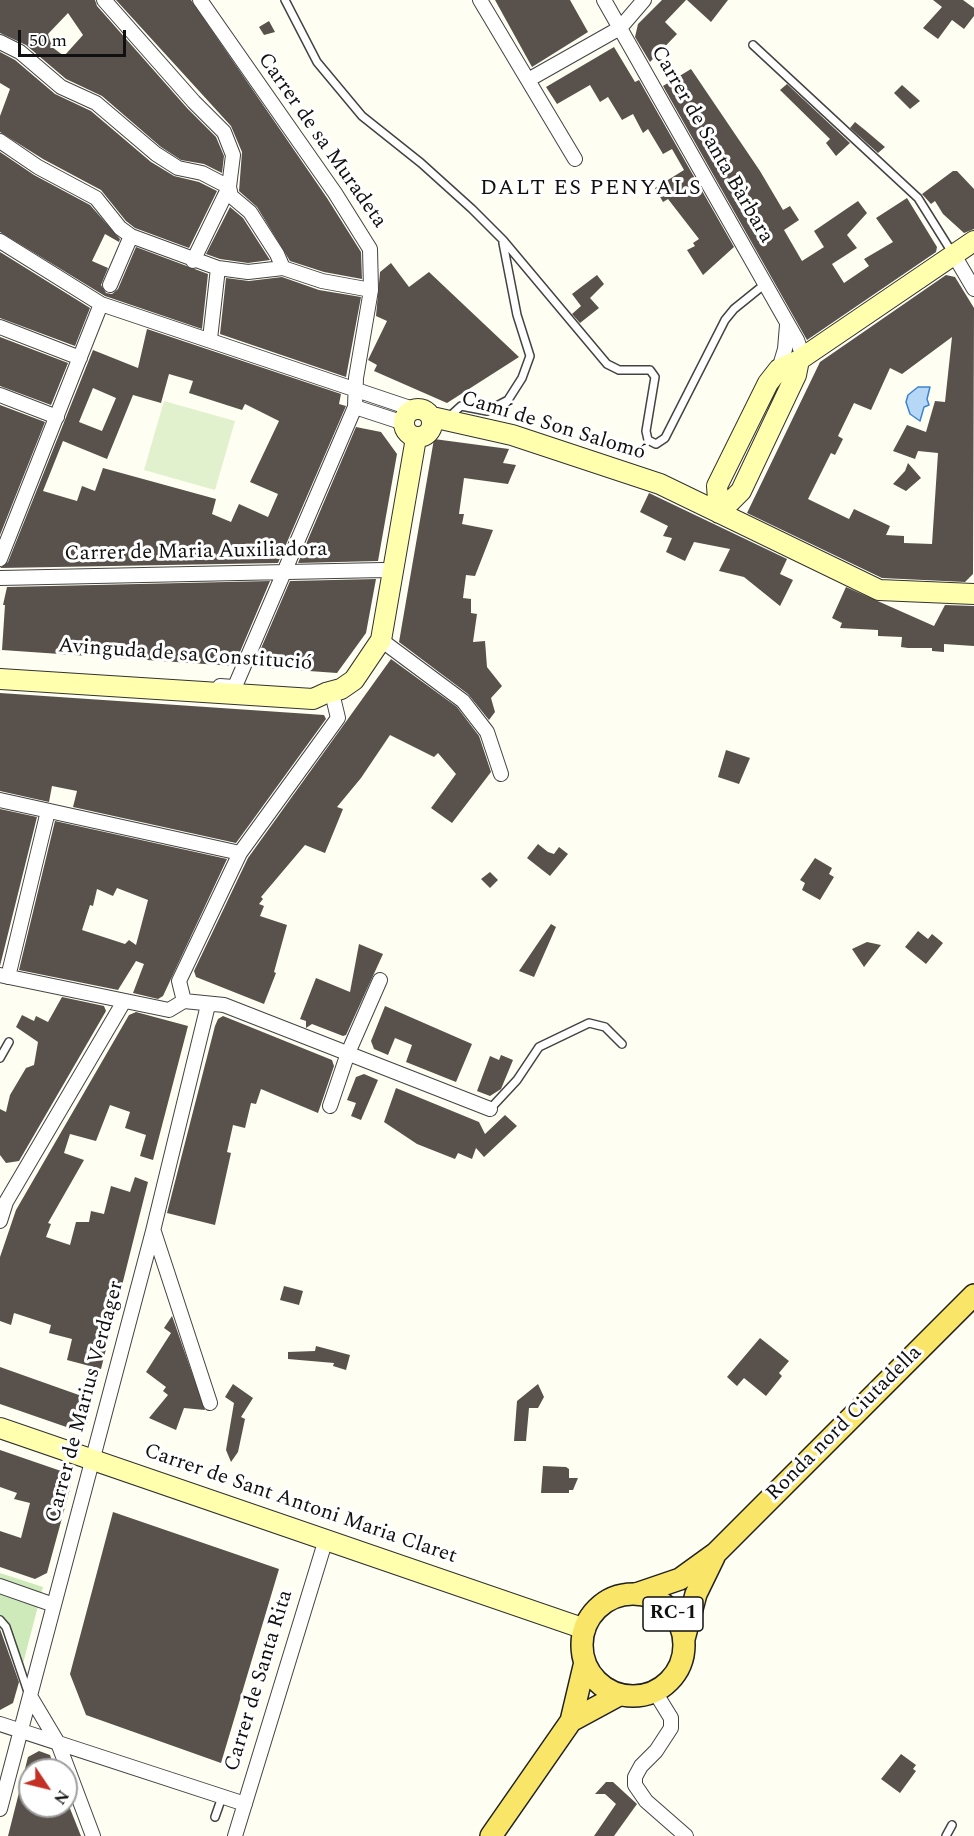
<!DOCTYPE html>
<meta charset="utf-8">
<style>
body{margin:0}
#map{position:relative;width:974px;height:1836px;overflow:hidden;background:#fffef2;font-family:Spectral,serif}
canvas{display:block}
.north{position:absolute;left:18px;top:1758px;width:60px;height:60px;box-sizing:border-box;background:#fff;border:2px solid #9f9f9f;border-radius:50%;rotate:125deg;font-size:16px;font-weight:700;line-height:24px;text-align:center;color:#101010}
.north::after{content:'';display:block;margin:auto;width:21px;height:27px;background:#c23026;clip-path:polygon(50% 0,100% 100%,50% 72%,0 100%)}
.scale{position:absolute;left:18px;top:30px;width:108px;height:27px;box-sizing:border-box;border:3px solid #101010;border-top:0;padding-left:8px;font-size:18px;line-height:21px;white-space:nowrap;color:#101010;-webkit-text-stroke:4px #fff;paint-order:stroke}
</style>
<div id="map">
<canvas width="974" height="1836"></canvas>
<div class="north">N</div>
<div class="scale">50 m</div>
</div>
<script>
const c = document.querySelector('canvas').getContext('2d');
c.lineJoin = 'round';
function paint(path, color) { c.fillStyle = color; c.fill(path, 'evenodd'); }
const poly = rows => new Path2D(rows.map(r => 'M' + r).join(''));
function trace(path, color, width, dash) { c.strokeStyle = color; c.lineWidth = width; c.lineCap = dash ? 'butt' : 'round'; c.setLineDash(dash || []); c.stroke(path); }
function write(font, color, halo, rows, align = 'center') {
  c.font = font + ' Spectral,serif'; c.lineWidth = 6; c.setLineDash([]); c.textBaseline = 'middle'; c.strokeStyle = halo; c.fillStyle = color; for (const [text, x, y, turn = 0] of rows) {
    c.save(); c.translate(x, y); c.rotate((+turn || 0) * Math.PI / 180); c.textAlign = isNaN(turn) ? turn : align; if (halo) c.strokeText(text, 0, 0); c.fillText(text, 0, 0); c.restore();
  }
}
const green = poly([
 [0,1573,43,1587,20,1675,0,1624]
]);
const pitch = poly([
 [164,401,235,421,215,490,144,470]
]);
const water = poly([
 [918,387,930,387,927,399,929,405,924,407,920,421,910,414,906,402,908,395,918,387]
]);
const building = poly([
 [0,0,95,0,97,6,187,108,216,137,224,156,222,173,204,164,181,160,161,147,102,96,66,79,26,45,0,33],
 [68,13,83,35,64,56,52,47,48,34],
 [116,0,191,0,327,198,361,252,362,279,324,272,290,261,257,207,239,191,242,152,231,126],
 [495,0,570,0,588,32,532,67],
 [662,0,686,0,665,22,677,34,650,62,635,37,638,24],
 [687,0,728,0,711,22],
 [933,0,963,0,974,8,974,16,964,29,952,20,938,39,923,28,942,7],
 [269,21,275,32,264,35,259,27],
 [614,47,635,82,639,80,734,247,703,275,687,250,695,246,693,243,699,239,668,199,663,202,655,188,684,170,672,149,663,154,648,129,643,133,633,114,622,120,608,97,600,102,590,85,557,104,546,87],
 [0,52,15,60,55,94,91,111,151,162,174,176,199,182,217,191,189,248,135,228,126,221,101,190,43,159,0,132,0,116,10,89,0,83],
 [691,69,760,171,783,210,790,206,799,220,784,230,802,261,824,247,814,231,858,201,867,213,847,235,857,248,832,264,844,283,869,266,864,259,893,242,876,218,907,198,937,247,936,252,807,340,663,86],
 [787,84,850,143,836,156,826,143,830,139,780,90],
 [902,85,920,101,910,109,894,93],
 [855,122,865,130,885,147,878,153,850,128],
 [0,152,34,175,90,205,120,239,119,242,105,234,92,261,108,268,101,285,106,293,112,294,118,289,136,247,208,274,202,329,105,296,0,232],
 [953,171,957,171,974,189,974,229,964,233,943,214,935,201,931,204,922,194],
 [230,207,243,218,270,260,248,263,220,259,206,254],
 [0,252,90,308,75,346,0,318],
 [391,263,409,287,429,272,519,357,447,403,374,371,377,365,368,360,387,321,376,316,380,272],
 [597,275,604,284,590,298,599,308,580,323,572,314,581,306,572,294],
 [946,275,955,277,974,308,973,574,965,582,882,578,747,513,820,362],
 [952,337,945,402,935,401,926,432,907,425,893,451,915,459,918,451,938,453,932,544,904,543,904,536,886,535,890,526,854,509,849,519,808,499,831,453,835,455,843,439,838,436,854,403,871,410,890,368,902,374],
 [282,277,319,290,361,297,346,377,220,334,226,278,249,281],
 [147,329,341,394,339,404,346,406,278,563,0,568,8,562,93,350,138,368],
 [169,374,193,381,189,393,242,410,245,404,279,421,250,482,278,494,268,517,239,504,231,522,212,514,216,499,103,468,95,491,82,486,77,501,43,491,63,441,107,459,133,395,161,403],
 [93,388,116,398,102,431,79,422],
 [0,337,68,363,51,405,0,386],
 [0,405,45,422,0,535],
 [356,427,381,432,397,454,378,561,298,563],
 [434,439,509,449,503,463,516,465,508,484,464,478,459,514,464,514,462,524,493,530,475,576,466,575,463,598,471,599,471,613,477,614,473,642,485,641,487,667,502,686,491,698,495,712,489,720,468,694,399,642],
 [908,463,921,478,906,491,893,484,905,471],
 [649,493,787,559,780,574,793,580,780,606,744,577,719,571,730,549,694,542,685,561,666,552,672,538,663,536,668,526,640,512],
 [376,579,366,633,337,673,253,667,290,581],
 [270,581,234,666,2,650,5,605,3,605,7,587],
 [846,587,934,626,945,605,974,606,974,646,944,644,944,652,932,651,932,648,908,648,901,647,902,637,878,636,878,630,840,628,842,623,832,618],
 [391,659,457,707,479,736,491,772,452,823,431,808,456,774,438,753,434,757,390,735,361,778,337,807,343,809,325,853,305,845,261,897,263,899,259,904,264,906,260,916,287,925,274,972,276,973,264,1004,196,977,194,971,248,858],
 [0,693,324,715,326,719,236,843,73,807,77,791,52,786,49,802,0,791],
 [726,750,750,758,739,784,718,777],
 [0,809,37,817,0,966],
 [55,821,227,859,163,996,158,999,133,993,144,964,136,961,118,990,19,970],
 [117,888,148,900,136,945,129,940,125,944,82,930,90,905,93,906,97,889,113,896],
 [538,844,548,852,554,854,559,847,568,854,550,876,527,858],
 [815,858,832,868,829,874,834,877,820,900,802,890,805,883,800,880],
 [490,872,498,880,490,888,481,879],
 [551,924,556,927,534,977,519,971],
 [918,931,928,939,932,934,943,943,926,964,905,947],
 [867,942,881,945,864,967,852,949],
 [359,944,383,954,346,1035,343,1036,312,1024,306,1028,306,1021,300,1019,316,978,350,992],
 [62,997,104,1006,106,1011,19,1161,6,1163,0,1155,0,1109,6,1112,10,1095,26,1068,34,1065,38,1042,16,1027,22,1015,34,1021,36,1016,48,1022],
 [385,1006,472,1044,456,1082,406,1062,412,1045,395,1038,388,1055,374,1049,371,1041],
 [136,1012,188,1026,153,1160,140,1156,146,1135,125,1128,130,1112,110,1105,96,1141,70,1134,64,1153,84,1160,48,1223,51,1224,46,1237,70,1245,76,1222,89,1222,91,1211,104,1214,111,1186,130,1192,135,1177,148,1182,101,1369,67,1360,72,1339,49,1333,51,1325,14,1313,11,1325,0,1321,0,1257,16,1210,129,1015],
 [223,1016,332,1060,334,1066,318,1113,261,1089,256,1104,251,1103,245,1128,233,1125,227,1152,231,1153,215,1225,167,1213,215,1026,218,1019],
 [501,1055,513,1060,501,1089,490,1096,477,1091,490,1056,499,1060],
 [364,1074,378,1080,361,1120,351,1116,356,1103,347,1100,356,1077],
 [396,1088,479,1122,485,1134,505,1115,517,1126,484,1157,476,1148,472,1159,458,1153,455,1159,417,1144,384,1122],
 [284,1286,303,1291,299,1305,280,1300],
 [172,1316,205,1410,184,1408,176,1430,149,1418,168,1395,163,1391,166,1387,146,1372,171,1333,164,1328],
 [760,1338,789,1361,779,1373,782,1376,766,1396,744,1378,737,1386,727,1377],
 [316,1346,350,1355,346,1370,333,1366,334,1363,288,1359,288,1352,315,1351],
 [0,1367,93,1400,87,1423,75,1430,0,1404],
 [233,1384,253,1398,241,1417,245,1419,238,1452,231,1462,226,1450,234,1403,225,1397],
 [538,1384,544,1397,538,1408,529,1408,526,1441,514,1441,517,1401],
 [0,1450,64,1472,71,1485,47,1573,35,1579,0,1567,0,1531,21,1538,30,1503,14,1499,17,1493,0,1487],
 [543,1466,566,1467,569,1469,569,1478,578,1478,573,1490,569,1490,569,1493,541,1493],
 [113,1512,279,1569,221,1763,86,1715,70,1674],
 [0,1629,19,1682,13,1703,0,1710],
 [39,1751,50,1755,55,1770,30,1770,30,1806,69,1806,81,1836,8,1836,28,1757],
 [901,1754,916,1765,913,1769,916,1771,900,1793,881,1779],
 [606,1782,613,1782,637,1804,614,1836,594,1836,616,1804,605,1794,595,1794]
]);
const lane = poly([
 [285,0,317,62,362,116,421,163,472,209,503,240,607,364,619,370,650,370,655,377,646,431,648,440,656,444,665,438,725,320,734,309,765,284],
 [753,45,918,198,953,254],
 [449,417,461,406,487,411,508,400,522,378,530,356,517,315,503,243],
 [0,1058,9,1042],
 [490,1109,517,1080,539,1047,589,1023,605,1027,622,1044],
 [0,1620,6,1627,28,1692],
 [215,1817,222,1797],
 [946,1836,952,1825]
]);
const street = poly([
 [104,0,194,102,224,132,233,155,229,187,193,261],
 [200,0,335,193,370,249,371,290,356,378,355,407,236,684,234,687,220,686],
 [480,0,575,159],
 [604,0,797,340,801,351,799,360],
 [0,42,20,52,61,87,96,103,156,154,178,168,202,173,229,187,231,196,250,212,277,254,283,268],
 [528,80,620,28,644,0],
 [0,141,38,167,96,198,120,228,131,236,218,268,248,272,283,268,322,281,371,290],
 [0,241,101,304,413,409],
 [954,255,974,289],
 [110,285,131,236],
 [0,327,80,358],
 [210,339,218,268],
 [779,369,785,349,787,325],
 [0,395,57,417],
 [355,407,404,423],
 [0,559,101,304],
 [0,578,383,570,392,573],
 [381,640,463,701,487,732,501,774],
 [0,800,240,853],
 [0,975,169,1010,184,1001,224,1005,490,1109],
 [8,977,48,811],
 [184,1001,179,981,240,853,338,718,332,693],
 [330,1106,348,1053,380,980],
 [0,1221,6,1202,123,1003],
 [154,1232,210,1403],
 [0,1586,54,1605],
 [655,1692,671,1718,671,1728,656,1751,641,1766,635,1777,635,1785,646,1801,686,1836],
 [30,1696,58,1743,93,1836],
 [0,1724,245,1804],
 [0,1809,153,1231,208,1005],
 [235,1836,326,1539]
]);
const secondary = poly([
 '404 423a14 14 0 1 1 28 0a14 14 0 1 1-28 0Z',
 [432,417,512,435,660,484,879,590,974,594],
 [719,513,717,486,768,383,779,369,799,360,974,241],
 [719,513,741,491,796,375,799,360],
 [0,679,313,699,326,693,341,689,354,680,381,640,416,438],
 [0,1428,585,1629]
]);
const primary = poly([
 [636,1594,680,1579,716,1553,974,1295],
 '582 1645a51 51 0 1 1 102 0a51 51 0 1 1-102 0Z',
 [684,1639,696,1594,714,1557],
 [571,1721,619,1695],
 [491,1836,571,1721,585,1662]
]);
const shields = [
 [673,1614,60]
];
const shieldNames = [
 ["RC-1",673,1614]
];
const streetNames = [
 ["Carrer de sa Muradeta",321,141,55],
 ["Carrer de Santa Bàrbara",711,145,60],
 ["Camí de Son Salomó",553,427,17],
 ["Carrer de Maria Auxiliadora",196,553,-1],
 ["Avinguda de sa Constitució",185,656,4],
 ["Carrer de Marius Verdager",86,1402,-75],
 ["Ronda nord Ciutadella",845,1424,-45],
 ["Carrer de Sant Antoni Maria Claret",300,1505,19],
 ["Carrer de Santa Rita",260,1681,-73]
];
const neighbourhoodNames = [
 ["DALT ES PENYALS",591,190]
];
paint(green, '#ceeabb');
paint(pitch, '#e1f1cd');
paint(water, '#b7d7f7');
trace(water, '#3d84ce', 1.5);
paint(building, '#59524c');
trace(lane, '#434343', 10);
trace(street, '#434343', 16);
trace(secondary, '#323232', 22);
trace(primary, '#212121', 24);
trace(lane, '#fff', 7);
trace(street, '#fff', 14);
trace(secondary, '#ffffad', 20);
trace(primary, '#f9e669', 21);
for (const [x, y, w] of shields) { const box = new Path2D(); box.roundRect(x - w / 2, y - 17, w, 34, 4.5); c.fillStyle = '#fff'; c.fill(box); trace(box, '#101010', 1.5); }
write('bold 20px', '#101010', null, shieldNames);
write('21px', '#101010', '#fff', streetNames);
c.letterSpacing = '1.5px';
write('22px', '#101010', '#fff', neighbourhoodNames);
c.letterSpacing = '0px';
</script>
